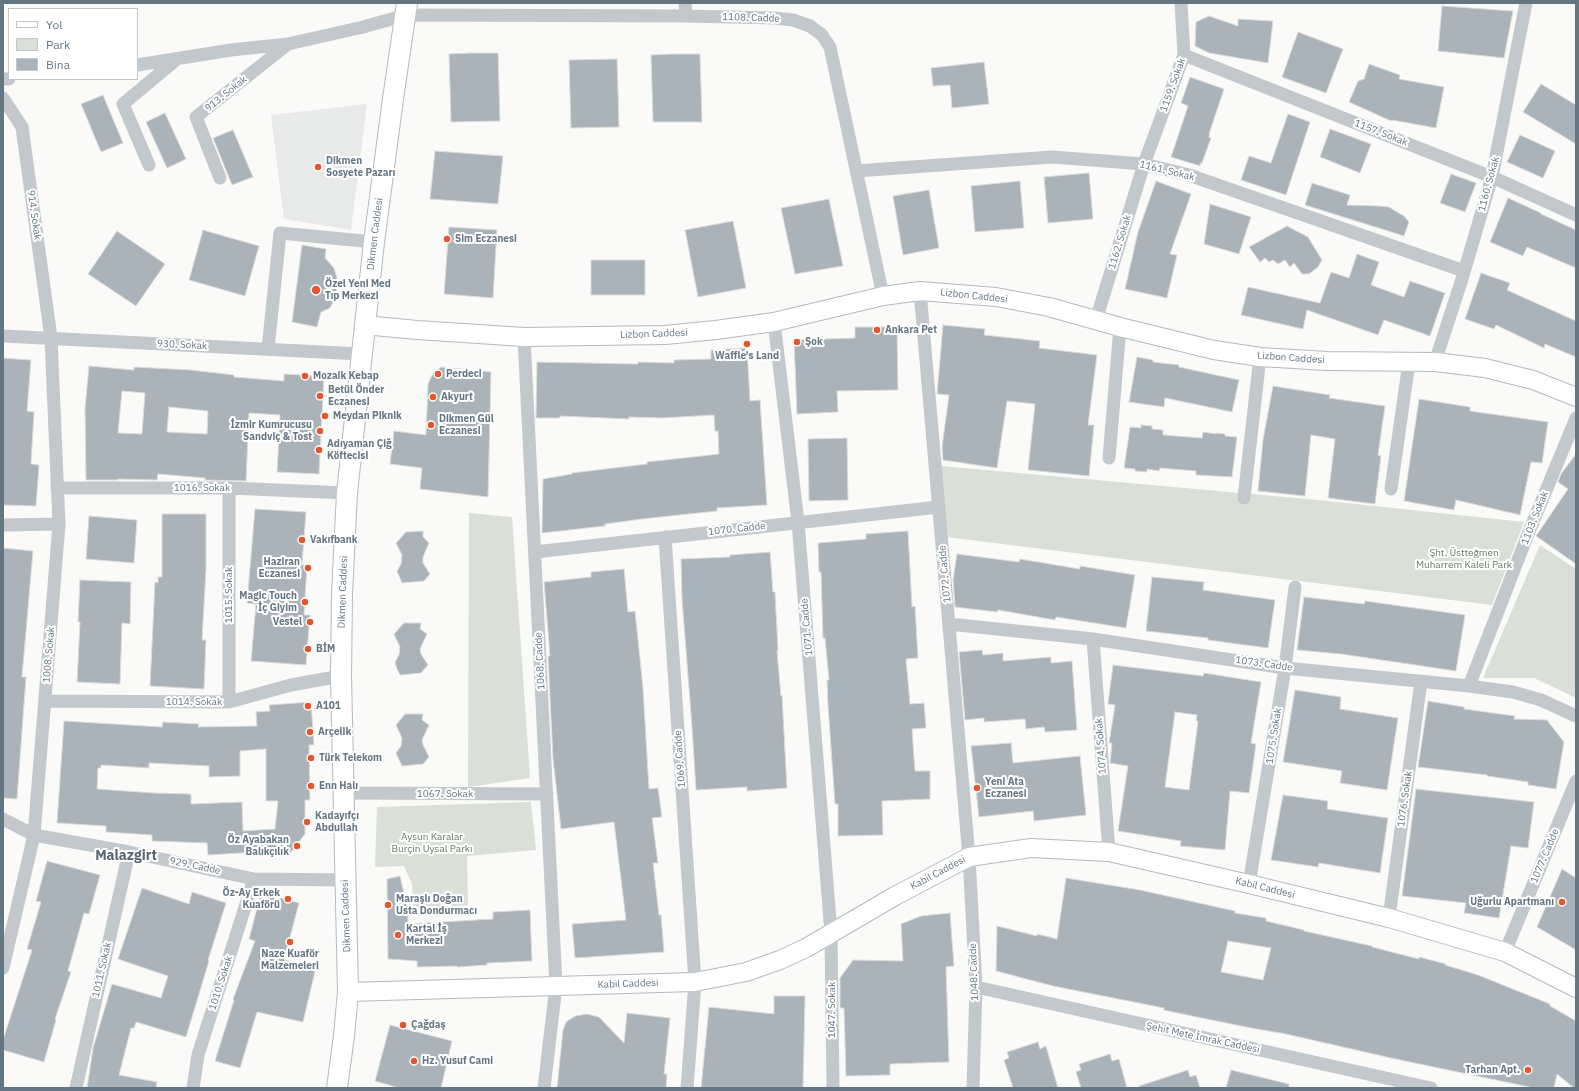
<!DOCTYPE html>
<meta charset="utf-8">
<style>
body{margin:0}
#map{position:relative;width:1579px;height:1091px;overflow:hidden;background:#fafaf8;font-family:"IBM Plex Sans",sans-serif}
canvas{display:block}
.frame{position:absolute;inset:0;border:4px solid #657683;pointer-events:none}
.legend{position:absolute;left:8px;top:8px;width:130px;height:72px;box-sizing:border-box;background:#fff;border:1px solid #c1c8cd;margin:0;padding:5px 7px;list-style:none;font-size:12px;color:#657683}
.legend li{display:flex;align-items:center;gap:8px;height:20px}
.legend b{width:20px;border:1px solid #c1c8cd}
</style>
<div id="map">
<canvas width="1579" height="1091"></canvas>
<div class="frame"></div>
<ul class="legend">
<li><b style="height:5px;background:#fff"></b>Yol</li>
<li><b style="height:11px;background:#dadfd7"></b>Park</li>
<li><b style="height:11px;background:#aab3b9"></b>Bina</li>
</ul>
</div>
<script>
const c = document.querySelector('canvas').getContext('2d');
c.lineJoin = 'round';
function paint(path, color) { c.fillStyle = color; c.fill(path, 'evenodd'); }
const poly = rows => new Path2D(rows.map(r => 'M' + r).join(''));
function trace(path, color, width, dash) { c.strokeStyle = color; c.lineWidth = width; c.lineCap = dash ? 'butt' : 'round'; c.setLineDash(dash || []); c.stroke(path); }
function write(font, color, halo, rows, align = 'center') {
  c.font = font + ' "IBM Plex Sans",sans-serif'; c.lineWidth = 4; c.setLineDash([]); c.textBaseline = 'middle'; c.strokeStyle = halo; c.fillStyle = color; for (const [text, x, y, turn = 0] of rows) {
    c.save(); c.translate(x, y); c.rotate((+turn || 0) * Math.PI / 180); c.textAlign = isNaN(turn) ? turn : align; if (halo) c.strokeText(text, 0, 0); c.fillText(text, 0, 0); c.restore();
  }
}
const built = poly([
 [367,104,351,230,284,219,271,115]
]);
const green = poly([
 [941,466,1318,500,1524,522,1492,605,946,537],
 [469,513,512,517,530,778,468,787],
 [1540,545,1576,569,1576,698,1534,678,1483,678],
 [531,802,536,850,467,856,468,905,414,912,412,884,404,866,375,867,377,807]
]);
const building = poly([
 [1442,6,1513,11,1504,58,1438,51,1442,6],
 [1209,16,1238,26,1238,19,1273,21,1268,63,1209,53,1195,46,1196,22,1209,16],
 [1298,32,1343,49,1326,93,1282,77,1298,32],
 [471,53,498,53,500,121,451,122,449,54,471,53],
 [673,54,700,54,702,122,653,122,651,55,673,54],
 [617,59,619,127,571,128,569,60,617,59],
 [984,62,989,104,952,108,950,85,933,86,931,68,984,62],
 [1369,64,1400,75,1399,79,1444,87,1436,128,1392,120,1391,121,1349,102,1358,81,1364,79,1369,64],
 [1190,77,1224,89,1209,134,1210,134,1209,137,1211,138,1202,163,1200,163,1200,166,1171,157,1188,106,1181,103,1190,77],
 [1541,84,1576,105,1576,144,1523,112,1541,84],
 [103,95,123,143,101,152,81,104,103,95],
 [165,113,186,159,167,168,146,122,165,113],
 [1288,114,1310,122,1286,195,1241,180,1249,156,1271,163,1288,114],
 [1330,129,1371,144,1360,173,1320,157,1330,129],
 [233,130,253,177,232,185,213,138,233,130],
 [1520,135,1555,151,1543,178,1507,162,1520,135],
 [435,151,503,156,498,204,430,199,435,151],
 [1089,173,1093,219,1048,223,1044,177,1089,173],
 [1451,174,1476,183,1465,212,1440,203,1451,174],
 [1020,181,1024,228,975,232,971,186,1020,181],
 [1156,181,1191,194,1170,254,1177,255,1167,298,1125,289,1138,232,1156,181],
 [1312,183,1350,195,1347,205,1379,206,1389,207,1397,212,1404,216,1409,222,1404,236,1305,205,1312,183],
 [929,190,939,248,903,255,893,196,929,190],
 [1508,198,1541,213,1541,214,1576,230,1576,268,1527,247,1523,256,1490,242,1508,198],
 [829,199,843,266,795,274,781,208,829,199],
 [1210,204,1251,217,1239,254,1204,244,1210,204],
 [733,221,746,288,698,297,685,230,733,221],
 [1287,226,1308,237,1322,260,1318,267,1309,274,1302,274,1294,263,1290,267,1285,260,1278,264,1273,260,1269,262,1265,258,1260,262,1249,247,1287,226],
 [449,227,497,230,493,298,444,294,449,227],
 [203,230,259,246,245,296,189,280,203,230],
 [117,231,165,264,136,306,88,274,117,231],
 [302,245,326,249,325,258,334,268,338,282,335,298,330,308,321,312,317,327,292,322,302,245],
 [1357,254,1379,262,1371,285,1404,297,1410,281,1445,293,1430,336,1384,320,1378,335,1307,310,1303,329,1241,315,1248,287,1320,303,1331,272,1349,278,1357,254],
 [591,260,645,260,645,295,591,295,591,260],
 [1481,273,1510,283,1507,290,1576,321,1576,357,1545,344,1544,348,1496,325,1494,329,1465,319,1481,273],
 [943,325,985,329,984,335,1040,341,1039,348,1097,355,1088,425,1094,425,1089,476,1028,470,1035,404,1007,401,997,468,943,460,942,447,949,395,937,394,943,325],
 [855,327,897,327,898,390,837,391,838,412,797,414,794,340,855,338,855,327],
 [747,348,750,401,760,400,767,505,717,508,717,511,642,519,605,524,605,526,542,533,543,479,572,474,572,473,647,464,647,462,719,454,718,431,715,431,714,415,662,418,629,417,629,419,560,416,560,418,536,418,537,362,638,364,638,362,674,363,674,360,711,359,711,350,747,348],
 [1137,357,1153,360,1153,362,1179,365,1179,367,1239,380,1232,412,1165,398,1164,407,1129,402,1137,357],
 [3,358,31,360,27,411,34,412,31,464,39,465,36,506,3,505,3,358],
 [89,366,134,370,134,367,191,370,234,375,234,377,284,381,284,374,324,376,319,474,277,472,280,415,249,413,246,481,205,480,205,478,158,474,157,480,118,479,118,480,86,480,85,408,89,366],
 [122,391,145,393,142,434,118,433,122,391],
 [169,407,208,411,207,434,167,432,169,407],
 [441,367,491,372,488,497,420,489,422,468,390,464,394,431,426,435,428,384,433,373,441,367],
 [1273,386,1330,395,1329,398,1385,406,1378,455,1381,456,1375,504,1328,498,1335,439,1311,435,1305,496,1258,491,1263,440,1273,386],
 [1419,399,1470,407,1470,411,1548,422,1542,463,1531,462,1520,515,1456,500,1454,510,1404,501,1419,399],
 [1141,425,1152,426,1152,429,1163,430,1163,435,1202,438,1203,432,1216,434,1216,433,1225,434,1225,436,1237,437,1232,477,1196,475,1196,471,1160,468,1159,471,1147,469,1147,472,1135,471,1135,469,1124,468,1130,427,1141,428,1141,425],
 [847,438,848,500,809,501,808,439,847,438],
 [1576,454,1576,564,1536,536,1568,489,1558,482,1561,474,1576,454],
 [255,509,306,512,302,565,307,565,304,615,310,615,306,665,251,661,256,604,247,603,255,509],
 [162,514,206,514,206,569,202,640,206,640,204,689,150,686,155,582,158,583,158,577,162,577,162,514],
 [89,516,137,520,134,563,86,559,89,516],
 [423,531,423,537,429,543,423,557,423,563,430,574,424,581,402,583,397,571,401,564,402,555,396,543,406,532,423,531],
 [908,531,912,607,915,606,918,658,906,659,910,704,924,703,926,728,912,729,915,771,930,771,930,799,882,801,883,835,838,836,838,804,835,804,828,705,827,680,829,680,825,638,823,638,821,572,819,572,818,543,866,539,866,534,908,531],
 [3,548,33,551,22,677,26,677,17,799,3,798,3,548],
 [770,552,773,592,775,592,778,650,777,651,781,696,782,695,787,788,747,791,747,787,696,790,692,727,682,599,681,559,730,557,730,555,770,552],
 [957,554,1019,562,1020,559,1080,569,1080,566,1135,575,1126,628,1056,617,1055,620,998,610,997,612,955,607,953,580,957,554],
 [624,569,628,612,635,611,643,688,649,789,658,788,662,817,652,818,658,863,653,863,659,915,661,915,664,952,575,958,572,924,626,920,614,822,561,829,553,759,548,656,550,656,544,582,591,577,591,572,624,569],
 [1152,577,1204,582,1203,590,1275,600,1268,648,1208,640,1208,638,1146,631,1152,577],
 [80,580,131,582,130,624,122,623,120,684,77,682,80,622,78,622,80,580],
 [1304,597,1364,604,1365,601,1465,615,1456,671,1341,654,1297,650,1304,597],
 [404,623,421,623,420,629,427,634,420,649,421,654,428,665,421,673,400,675,397,669,395,662,399,655,400,647,394,634,404,623],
 [982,650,983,655,1003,653,1003,661,1051,657,1051,663,1072,661,1077,730,1045,732,1044,727,1026,729,1025,719,984,722,984,718,965,720,959,652,982,650],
 [1113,665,1203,676,1204,673,1261,682,1251,743,1256,744,1249,793,1230,791,1225,850,1180,846,1181,841,1118,831,1128,766,1110,763,1112,743,1109,743,1115,705,1108,704,1113,665],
 [1175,712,1197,715,1196,721,1198,721,1189,790,1165,787,1175,712],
 [1295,690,1341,697,1340,709,1398,718,1387,790,1340,783,1342,771,1283,762,1295,690],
 [1428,701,1464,707,1464,709,1515,716,1514,719,1547,720,1564,742,1556,789,1528,785,1528,782,1487,776,1487,775,1418,767,1428,701],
 [311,702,314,745,309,745,310,800,305,800,305,834,288,856,257,856,257,852,208,855,207,843,152,841,152,835,106,832,106,826,57,823,64,721,162,727,163,722,199,724,198,727,257,726,256,712,270,711,269,705,311,702],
 [266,749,266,801,278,801,275,829,243,831,242,802,191,804,191,794,154,793,97,789,98,768,101,768,101,765,149,768,149,763,209,766,209,777,240,776,240,751,266,749],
 [405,714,423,714,422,720,429,725,422,740,423,745,429,757,423,764,402,766,396,753,401,746,402,738,396,725,405,714],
 [1011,743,1013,763,1080,756,1086,815,1034,821,1033,811,979,817,971,746,1011,743],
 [1416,789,1534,802,1528,848,1511,846,1499,918,1464,913,1466,903,1402,896,1416,789],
 [1283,795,1328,801,1327,809,1388,818,1380,873,1319,863,1318,867,1271,860,1283,795],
 [47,861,100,875,89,914,84,913,68,971,71,972,55,1019,56,1020,44,1062,3,1050,3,1040,32,950,27,949,41,902,36,901,47,861],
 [1562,869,1576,878,1576,950,1537,927,1562,869],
 [400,876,408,911,408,924,493,919,493,912,530,910,532,961,487,963,487,965,457,967,457,966,417,967,417,961,388,959,387,879,400,876],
 [1066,878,1140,890,1235,911,1235,913,1266,918,1266,921,1304,930,1304,931,1372,946,1372,947,1419,959,1419,957,1446,964,1445,965,1478,975,1550,1004,1550,1006,1576,1021,1576,1088,1574,1088,1557,1074,1554,1088,1534,1088,1391,1058,1286,1034,1251,1028,1187,1015,1164,1010,1164,1008,1053,986,996,971,997,926,1037,936,1037,934,1057,939,1066,878],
 [1228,941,1271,948,1263,980,1221,972,1228,941],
 [142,888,189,904,192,892,226,903,208,960,209,961,186,1037,136,1022,134,1028,131,1028,119,1075,157,1082,156,1088,87,1088,93,1048,112,984,161,998,168,976,118,959,142,888],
 [261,893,299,903,284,960,316,967,303,1022,257,1012,240,1068,215,1061,234,1000,233,999,255,941,249,939,261,893],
 [950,913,954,966,946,967,949,1062,890,1064,890,1075,846,1076,844,1008,840,1008,840,978,853,960,903,961,901,924,921,916,950,913],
 [774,996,805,996,803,1088,701,1088,709,1007,774,1014,774,996],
 [627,1013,670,1018,664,1074,667,1074,666,1088,557,1088,563,1030,566,1022,575,1016,587,1014,599,1017,624,1043,627,1013],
 [390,1025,452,1041,441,1088,399,1088,375,1081,390,1025],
 [1038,1042,1040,1049,1046,1046,1058,1088,1013,1088,1004,1060,1009,1058,1007,1052,1038,1042],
 [1110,1054,1112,1061,1119,1059,1127,1088,1081,1088,1076,1072,1081,1070,1079,1064,1110,1054],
 [1188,1070,1190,1077,1196,1075,1200,1088,1139,1088,1139,1086,1188,1070],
 [1231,1070,1289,1084,1289,1088,1226,1088,1231,1070]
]);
const street = poly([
 [685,3,686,16],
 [1184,55,1492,177,1576,215],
 [137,65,231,50,288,44,363,27,406,15,686,16,775,18,793,20,810,26,822,35,830,47,883,296],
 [3,79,9,79],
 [3,98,22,127,51,338,59,524,34,835,3,968],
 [149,165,123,104,177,59],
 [856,171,1052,157,1144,164,1189,175,1464,271],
 [220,178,196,117,288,44],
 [920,291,969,857,976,987,973,1088],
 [1096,320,1144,164,1184,55,1181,3],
 [774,322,798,522,831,933,833,1088],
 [3,336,361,354],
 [524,337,556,986,544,1088],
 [268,349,280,233,374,242],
 [1435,362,1462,279,1492,177,1526,3],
 [1109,458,1120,327],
 [57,488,229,488,347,493],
 [229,488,229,702],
 [1391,489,1409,362],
 [1244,498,1260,357],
 [3,525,59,524],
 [665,537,695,982,687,1088],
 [535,552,939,507],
 [949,624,1093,639,1285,668,1469,686,1513,692,1541,700,1576,716],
 [1093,639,1109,852],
 [1469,686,1528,534,1576,418],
 [45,701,229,702,291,685,341,676],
 [343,793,547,794],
 [3,819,34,835,129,852,254,879,345,880],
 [1249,884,1285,668,1295,587],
 [1389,918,1421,681],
 [1505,952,1576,781],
 [976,987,1431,1088],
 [76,1088,129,852],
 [193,1088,198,1055,254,879]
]);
const secondary = poly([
 [364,325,417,330,524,337,665,335,716,330,774,322,883,296,920,291,996,297,1049,307,1120,327,1214,350,1260,357,1327,361,1435,362,1485,368,1533,380,1576,397],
 [348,992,695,982,746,972,780,960,806,948,895,896,969,857,1031,848,1109,852,1249,884,1389,918,1505,952,1576,988]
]);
const primary = poly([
 [337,1088,344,1036,348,992,341,676,342,594,347,493,374,242,393,99,407,3]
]);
const markers = [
 [318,167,4,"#e4572e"],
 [447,239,4,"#e4572e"],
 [316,290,5,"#e4572e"],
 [877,330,4,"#e4572e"],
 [797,342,4,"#e4572e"],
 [747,344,4,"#e4572e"],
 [438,374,4,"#e4572e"],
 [305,376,4,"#e4572e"],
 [320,396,4,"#e4572e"],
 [433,397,4,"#e4572e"],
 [325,416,4,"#e4572e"],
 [431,425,4,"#e4572e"],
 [320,431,4,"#e4572e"],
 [319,450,4,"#e4572e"],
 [302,540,4,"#e4572e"],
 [308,568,4,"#e4572e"],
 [305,602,4,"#e4572e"],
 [310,622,4,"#e4572e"],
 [308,649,4,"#e4572e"],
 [308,706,4,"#e4572e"],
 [310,732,4,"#e4572e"],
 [311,758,4,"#e4572e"],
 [311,786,4,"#e4572e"],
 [977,788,4,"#e4572e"],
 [307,822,4,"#e4572e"],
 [297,846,4,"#e4572e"],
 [288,899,4,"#e4572e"],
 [1562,902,4,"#e4572e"],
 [388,905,4,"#e4572e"],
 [398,935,4,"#e4572e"],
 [290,942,4,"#e4572e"],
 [403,1025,4,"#e4572e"],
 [414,1061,4,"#e4572e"],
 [1528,1070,4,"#e4572e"]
];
const streetNames = [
 ["1108. Cadde",751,18,2],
 ["1159. Sokak",1173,85,-70],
 ["913. Sokak",226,94,-39],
 ["1157. Sokak",1381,133,21],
 ["1161. Sokak",1167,171,14],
 ["1160. Sokak",1489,184,-75],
 ["914. Sokak",34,215,82],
 ["Dikmen Caddesi",375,234,-83],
 ["1162. Sokak",1120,242,-73],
 ["Lizbon Caddesi",974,296,6],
 ["Lizbon Caddesi",654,334,-2],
 ["930. Sokak",182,345,3],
 ["Lizbon Caddesi",1291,358,4],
 ["1016. Sokak",202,488],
 ["1103. Sokak",1535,518,-68],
 ["1070. Cadde",737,529,-6],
 ["1072. Cadde",945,574,-95],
 ["Dikmen Caddesi",343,592,-88],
 ["1015. Sokak",229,595,-90],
 ["1071. Cadde",807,627,-95],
 ["1008. Sokak",49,655,-85],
 ["1068. Cadde",540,661,-93],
 ["1073. Cadde",1264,664,8],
 ["1014. Sokak",194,702],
 ["1075. Sokak",1274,736,-81],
 ["1074. Sokak",1101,746,-94],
 ["1069. Cadde",680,759,-94],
 ["1067. Sokak",445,794],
 ["1076. Sokak",1405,799,-82],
 ["1077. Cadde",1545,856,-67],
 ["929. Cadde",195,866,12],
 ["Kabil Caddesi",938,873,-28],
 ["Kabil Caddesi",1265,888,14],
 ["Dikmen Caddesi",346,916,-92],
 ["1011. Sokak",102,970,-77],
 ["1048. Cadde",974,972,-92],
 ["1010. Sokak",221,983,-72],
 ["Kabil Caddesi",628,984,-2],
 ["1047. Sokak",832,1010,-90],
 ["Şehit Mete İmrak Caddesi",1203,1038,12]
];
const poiNames = [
 ["Dikmen",326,161],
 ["Sosyete Pazarı",326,173],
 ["Sim Eczanesi",455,239],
 ["Özel Yeni Med",325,284],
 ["Tıp Merkezi",325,296],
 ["Ankara Pet",885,330],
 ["Şok",805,342],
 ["Waffle's Land",747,356,"center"],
 ["Perdeci",446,374],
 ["Mozaik Kebap",313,376],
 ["Betül Önder",328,390],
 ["Eczanesi",328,402],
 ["Akyurt",441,397],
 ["Meydan Piknik",333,416],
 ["Dikmen Gül",439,419],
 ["Eczanesi",439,431],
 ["İzmir Kumrucusu",312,425,"right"],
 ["Sandviç & Tost",312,437,"right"],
 ["Adıyaman Çiğ",327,444],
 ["Köftecisi",327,456],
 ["Vakıfbank",310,540],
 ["Haziran",300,562,"right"],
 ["Eczanesi",300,574,"right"],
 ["Magic Touch",297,596,"right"],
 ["İç Giyim",297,608,"right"],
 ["Vestel",302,622,"right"],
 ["BİM",316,649],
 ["A101",316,706],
 ["Arçelik",318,732],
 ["Türk Telekom",319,758],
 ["Yeni Ata",985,782],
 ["Eczanesi",985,794],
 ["Enn Halı",319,786],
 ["Kadayıfçı",315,816],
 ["Abdullah",315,828],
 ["Öz Ayabakan",289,840,"right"],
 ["Balıkçılık",289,852,"right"],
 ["Öz-Ay Erkek",280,893,"right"],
 ["Kuaförü",280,905,"right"],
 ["Maraşlı Doğan",396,899],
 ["Usta Dondurmacı",396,911],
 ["Uğurlu Apartmanı",1554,902,"right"],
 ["Kartal İş",406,929],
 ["Merkezi",406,941],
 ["Naze Kuaför",290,954,"center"],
 ["Malzemeleri",290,966,"center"],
 ["Çağdaş",411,1025],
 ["Hz. Yusuf Cami",422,1061],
 ["Tarhan Apt.",1520,1070,"right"]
];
const parkNames = [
 ["Şht. Üstteğmen",1464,553],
 ["Muharrem Kaleli Park",1464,565],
 ["Aysun Karalar",432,837],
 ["Burçin Uysal Parkı",432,849]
];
const districtNames = [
 ["Malazgirt",126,856]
];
paint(built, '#e8e9e9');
paint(green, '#dadfd7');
paint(building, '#aab3b9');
trace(building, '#dcdcda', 1);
trace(secondary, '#b3babf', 20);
trace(primary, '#b5babe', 22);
trace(street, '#c3c8cc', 13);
trace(secondary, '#fff', 18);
trace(primary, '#fff', 20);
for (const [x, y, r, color] of markers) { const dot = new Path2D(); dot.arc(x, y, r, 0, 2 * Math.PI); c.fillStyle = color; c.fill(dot); trace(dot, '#fff', 1.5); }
write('10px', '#657683', '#fff', streetNames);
write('bold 10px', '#657683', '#fff', poiNames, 'left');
write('10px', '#687a64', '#fff', parkNames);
write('bold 14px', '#57646e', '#fff', districtNames);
</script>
